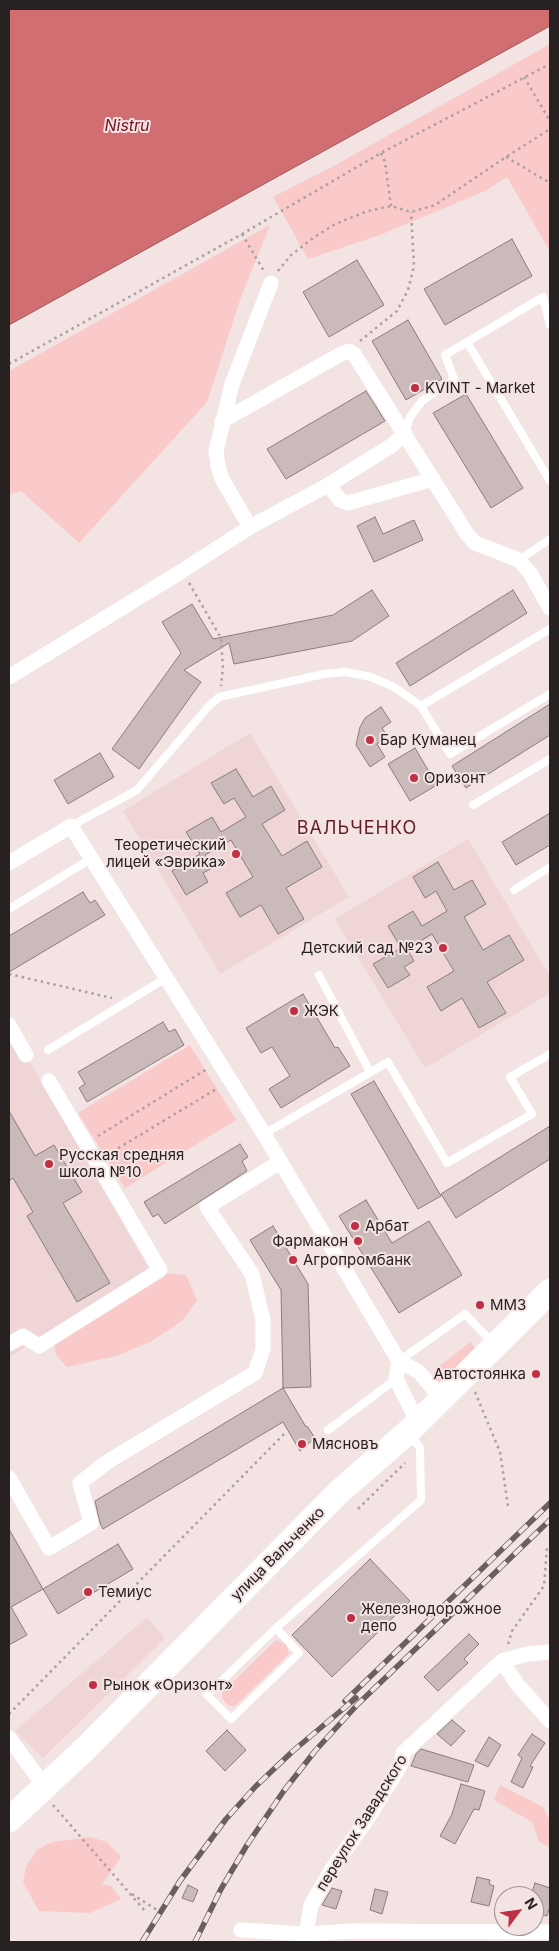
<!DOCTYPE html>
<meta charset="utf-8">
<style>
body{margin:0}
#map{position:relative;width:559px;height:1951px;overflow:hidden;background:#f4e3e3;font-family:Inter,sans-serif}
canvas{display:block}
.frame{position:absolute;inset:0;border:10px solid #272121;pointer-events:none}
.north{position:absolute;left:494px;top:1886px;width:50px;height:50px;box-sizing:border-box;background:#f4e3e3;border:1px solid #a29595;border-radius:50%;rotate:59deg;font-size:14px;font-weight:700;line-height:20px;text-align:center;color:#272121}
.north::after{content:'';display:block;margin:auto;width:18px;height:22px;background:#c02f43;clip-path:polygon(50% 0,100% 100%,50% 72%,0 100%)}
</style>
<div id="map">
<canvas width="559" height="1951"></canvas>
<div class="frame"></div>
<div class="north">N</div>
</div>
<script>
const c = document.querySelector('canvas').getContext('2d');
c.lineJoin = 'round';
function paint(path, color) { c.fillStyle = color; c.fill(path, 'evenodd'); }
const poly = rows => new Path2D(rows.map(r => 'M' + r).join(''));
function trace(path, color, width, dash) { c.strokeStyle = color; c.lineWidth = width; c.lineCap = dash ? 'butt' : 'round'; c.setLineDash(dash || []); c.stroke(path); }
function write(font, color, halo, rows, align = 'center') {
  c.font = font + ' Inter,sans-serif'; c.lineWidth = 4; c.setLineDash([]); c.textBaseline = 'middle'; c.strokeStyle = halo; c.fillStyle = color; for (const [text, x, y, turn = 0] of rows) {
    c.save(); c.translate(x, y); c.rotate((+turn || 0) * Math.PI / 180); c.textAlign = isNaN(turn) ? turn : align; if (halo) c.strokeText(text, 0, 0); c.fillText(text, 0, 0); c.restore();
  }
}
const built = poly([
 [250,733,349,897,220,974,123,811],
 [468,839,550,976,550,993,425,1068,335,919],
 [9,1025,151,1273,9,1357],
 [147,1617,165,1638,43,1758,15,1731]
]);
const green = poly([
 [550,44,550,252,507,177,485,191,380,235,308,259,273,197,332,167],
 [270,225,241,297,207,402,79,543,21,491,9,495,9,371],
 [190,1045,236,1120,125,1188,78,1113],
 [162,1273,186,1275,197,1300,182,1321,150,1342,116,1356,67,1367,56,1355,53,1340],
 [470,1342,477,1350,442,1382,436,1380,433,1375,435,1370],
 [276,1640,286,1644,289,1654,235,1706,230,1706,226,1703,222,1698,222,1693],
 [500,1785,543,1807,550,1821,550,1847,539,1842,532,1822,494,1800],
 [90,1837,107,1842,121,1857,102,1884,111,1886,121,1899,90,1913,39,1911,23,1882,26,1867,37,1850,52,1842]
]);
const water = poly([
 [9,9,550,9,550,26,9,325,9,9]
]);
const building = poly([
 [512,239,532,276,445,325,424,289,512,239],
 [357,260,384,305,329,337,303,292,357,260],
 [408,320,442,379,406,400,372,341,408,320],
 [366,391,385,421,286,479,267,449,366,391],
 [466,394,523,488,491,508,433,413,466,394],
 [375,517,383,534,414,520,423,540,374,562,357,526,375,517],
 [372,590,389,616,352,641,234,664,229,643,184,670,201,682,139,769,112,749,181,653,162,622,192,604,213,639,333,615,372,590],
 [513,590,527,613,410,686,396,663,513,590],
 [550,704,550,735,466,788,452,766,550,704],
 [381,707,391,722,382,728,388,737,377,744,385,757,370,767,356,745,360,727,365,718,381,707],
 [415,748,437,785,410,801,388,764,415,748],
 [100,753,114,777,68,804,54,780,100,753],
 [236,769,253,797,271,786,285,810,262,824,282,856,307,841,322,867,286,888,304,919,278,934,261,905,240,917,226,893,253,877,231,840,205,855,212,868,203,873,208,882,186,895,172,871,200,854,186,832,212,817,221,832,246,817,234,798,224,804,211,783,236,769],
 [550,813,550,845,516,865,502,842,550,813],
 [438,862,454,890,472,880,486,904,464,917,483,950,509,935,524,960,487,982,506,1013,479,1028,462,998,441,1011,427,987,454,971,432,934,407,949,414,961,404,967,410,975,388,988,373,964,401,948,388,926,413,911,422,926,447,911,436,891,425,898,413,877,438,862],
 [83,892,90,903,95,900,105,915,9,972,9,936,83,892],
 [303,994,335,1048,338,1047,350,1066,281,1108,269,1089,290,1076,272,1047,261,1053,246,1028,303,994],
 [163,1022,169,1032,175,1029,184,1045,87,1102,79,1088,85,1084,78,1072,163,1022],
 [374,1081,441,1196,418,1209,351,1094,374,1081],
 [9,1111,35,1156,54,1145,82,1192,63,1203,110,1283,77,1302,27,1216,33,1212,13,1178,9,1181,9,1111],
 [550,1126,550,1159,456,1218,441,1194,550,1126],
 [240,1144,248,1157,242,1161,247,1171,165,1224,158,1214,153,1217,144,1202,240,1144],
 [366,1200,392,1243,429,1221,462,1275,399,1313,339,1216,366,1200],
 [273,1226,308,1284,311,1387,283,1388,281,1290,250,1240,273,1226],
 [283,1388,306,1427,307,1426,315,1438,300,1451,283,1422,103,1529,100,1523,95,1501,283,1388],
 [9,1529,43,1589,11,1607,27,1635,9,1645,9,1529],
 [118,1544,133,1569,58,1614,43,1589,118,1544],
 [370,1559,410,1601,332,1677,292,1635,370,1559],
 [469,1634,479,1644,464,1659,468,1663,438,1691,424,1677,469,1634],
 [452,1720,465,1731,451,1746,437,1734,452,1720],
 [227,1730,246,1750,225,1771,206,1751,227,1730],
 [532,1734,545,1743,530,1766,533,1767,523,1788,511,1782,522,1758,518,1755,532,1734],
 [489,1737,501,1745,488,1767,475,1761,489,1737],
 [421,1749,474,1765,468,1782,411,1766,416,1754,421,1749],
 [461,1784,485,1791,479,1810,474,1809,455,1844,440,1836,452,1814,461,1784],
 [477,1877,490,1880,489,1884,494,1886,489,1906,471,1902,477,1877],
 [535,1883,550,1888,550,1906,547,1916,534,1912,537,1897,531,1895,535,1883],
 [188,1885,198,1890,193,1902,182,1898,188,1885],
 [332,1888,342,1891,336,1909,322,1905,332,1888],
 [375,1889,388,1892,382,1914,370,1910,375,1889]
]);
const path = poly([
 [524,77,550,121],
 [381,153,385,162,391,206],
 [506,157,550,183],
 [242,234,264,271],
 [278,271,291,255,313,238,335,224,368,211,391,206,411,212,435,205,506,157,550,129],
 [360,341,397,311,408,290,414,266,411,212],
 [9,364,242,234,381,153,550,64],
 [189,583,221,638,223,668,221,686],
 [9,974,112,998],
 [98,1136,207,1069],
 [107,1155,218,1088],
 [475,1392,500,1452,508,1506],
 [358,1509,405,1463],
 [508,1644,512,1631,544,1586,547,1547],
 [9,1714,285,1433],
 [53,1805,145,1911],
 [132,1894,160,1912]
]);
const service = poly([
 [467,342,550,481],
 [405,433,410,417,422,401,454,379,445,355,543,297,550,325],
 [519,560,550,539],
 [550,629,421,706,450,754,550,694],
 [473,805,550,759],
 [71,826,137,790,208,707,219,697,324,674,345,672,371,677,394,687,421,706],
 [514,890,550,867],
 [9,909,92,858],
 [319,975,370,1072],
 [48,1050,166,978],
 [264,1134,388,1062,447,1163,532,1114,510,1077,550,1054],
 [399,1361,465,1314,493,1343],
 [328,1430,396,1379],
 [276,1628,299,1653,231,1719,207,1695,276,1628,421,1500,420,1448,411,1435]
]);
const minor = poly([
 [222,421,341,354,349,351,354,354,467,534,475,543,519,560,530,573,550,608],
 [328,485,340,500,348,503,433,479],
 [250,527,222,479,218,466,216,451,232,384,271,283],
 [9,677,182,571,250,527,328,485,391,446,405,433],
 [9,863,71,826,264,1134,399,1361,419,1372,441,1398],
 [9,1025,26,1055],
 [9,1344,23,1336,39,1346,160,1270,49,1081],
 [399,1361,396,1379,417,1421],
 [9,1478,49,1548,91,1523,80,1483,107,1462,255,1373,263,1349,263,1320,252,1274,207,1207,280,1162],
 [502,1661,517,1684,550,1721],
 [9,1738,45,1787],
 [241,1930,306,1934,351,1931,550,1932],
 [307,1942,306,1934,311,1905,332,1869,370,1815,401,1764,403,1753,502,1661,527,1654,550,1652]
]);
const primary = poly([
 [9,1820,86,1748,340,1491,408,1432,550,1291]
]);
const rail = poly([
 [345,1701,550,1503],
 [142,1942,180,1881,226,1819,256,1786,293,1751,356,1698],
 [195,1942,221,1889,247,1845,283,1792,315,1751,358,1704,550,1520]
]);
const markers = [
 [415,388,5,"#c02f43"],
 [370,740,5,"#c02f43"],
 [414,778,5,"#c02f43"],
 [236,854,5,"#c02f43"],
 [443,948,5,"#c02f43"],
 [294,1011,5,"#c02f43"],
 [49,1164,5,"#c02f43"],
 [355,1226,5,"#c02f43"],
 [358,1241,5,"#c02f43"],
 [293,1260,5,"#c02f43"],
 [480,1305,5,"#c02f43"],
 [536,1374,5,"#c02f43"],
 [302,1444,5,"#c02f43"],
 [88,1592,5,"#c02f43"],
 [351,1618,5,"#c02f43"],
 [93,1685,5,"#c02f43"]
];
const poiNames = [
 ["KVINT - Market",425,388],
 ["Бар Куманец",380,740],
 ["Оризонт",424,778],
 ["Теоретический",226,845,"right"],
 ["лицей «Эврика»",226,862,"right"],
 ["Детский сад №23",433,948,"right"],
 ["ЖЭК",304,1011],
 ["Русская средняя",59,1155],
 ["школа №10",59,1172],
 ["Арбат",365,1226],
 ["Фармакон",348,1241,"right"],
 ["Агропромбанк",303,1260],
 ["ММЗ",490,1305],
 ["Автостоянка",526,1374,"right"],
 ["Мясновъ",312,1444],
 ["Темиус",98,1592],
 ["Железнодорожное",361,1609],
 ["депо",361,1626],
 ["Рынок «Оризонт»",103,1685]
];
const streetNames = [
 ["улица Вальченко",278,1554,-45],
 ["переулок Завадского",362,1823,-58]
];
const waterNames = [
 ["Nistru",127,126]
];
const quarterNames = [
 ["ВАЛЬЧЕНКО",357,829]
];
paint(built, '#efd5d5');
paint(green, '#f9cac9');
paint(water, '#d16e72');
trace(water, '#9e575a', 1);
paint(building, '#cbbaba');
trace(building, '#8b7c7b', 1);
trace(path, '#ac9f9f', 2.5, [2.5, 4]);
trace(service, '#fff', 8);
trace(minor, '#fff', 15);
trace(primary, '#fff', 25);
trace(rail, '#695f5f', 5.5);
trace(rail, '#f4e3e3', 4, [11]);
for (const [x, y, r, color] of markers) { const dot = new Path2D(); dot.arc(x, y, r, 0, 2 * Math.PI); c.fillStyle = color; c.fill(dot); trace(dot, '#f4e3e3', 2); }
write('15px', '#272121', '#f4e3e3', poiNames, 'left');
write('15px', '#272121', '#f4e3e3', streetNames);
write('italic 16px', '#6f1321', '#f4e3e3', waterNames);
c.letterSpacing = '1px';
write('18px', '#631e24', '#f4e3e3', quarterNames);
c.letterSpacing = '0px';
</script>
